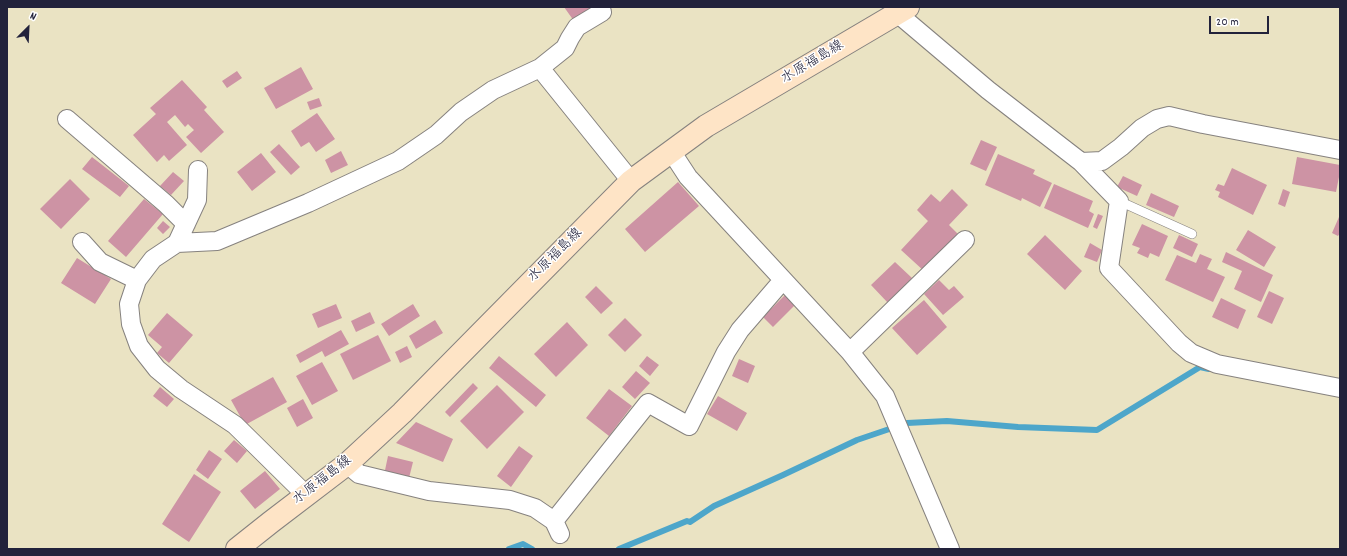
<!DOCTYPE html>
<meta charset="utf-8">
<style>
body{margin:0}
#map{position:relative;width:1347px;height:556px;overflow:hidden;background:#eae3c3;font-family:Dekko,sans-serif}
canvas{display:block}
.frame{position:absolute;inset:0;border:8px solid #22223b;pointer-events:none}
.north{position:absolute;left:8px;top:8px;width:40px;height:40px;-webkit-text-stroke:3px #fff;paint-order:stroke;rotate:24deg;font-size:11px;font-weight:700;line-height:16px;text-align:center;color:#22223b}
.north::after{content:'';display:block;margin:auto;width:14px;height:18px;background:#22223b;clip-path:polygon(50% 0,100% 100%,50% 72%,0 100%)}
.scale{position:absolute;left:1209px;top:16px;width:60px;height:18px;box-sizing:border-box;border:2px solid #22223b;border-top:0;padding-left:5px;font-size:12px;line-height:14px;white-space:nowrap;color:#22223b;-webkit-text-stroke:3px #fff;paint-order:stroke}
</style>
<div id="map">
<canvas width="1347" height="556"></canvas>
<div class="frame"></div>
<div class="north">N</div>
<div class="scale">20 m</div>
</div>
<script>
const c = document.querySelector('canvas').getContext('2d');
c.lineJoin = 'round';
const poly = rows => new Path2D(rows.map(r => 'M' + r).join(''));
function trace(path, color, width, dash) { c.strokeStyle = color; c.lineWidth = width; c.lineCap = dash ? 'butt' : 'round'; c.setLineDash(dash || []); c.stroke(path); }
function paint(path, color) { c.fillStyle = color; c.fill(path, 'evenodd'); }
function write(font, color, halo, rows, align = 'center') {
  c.font = font + ' Dekko,"Klee One",sans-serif'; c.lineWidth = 3; c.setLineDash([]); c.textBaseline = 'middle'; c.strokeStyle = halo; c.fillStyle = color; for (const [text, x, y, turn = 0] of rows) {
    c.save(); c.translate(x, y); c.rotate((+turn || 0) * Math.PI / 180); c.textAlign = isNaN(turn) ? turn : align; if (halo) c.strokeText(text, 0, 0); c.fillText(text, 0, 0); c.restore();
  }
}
const stream = poly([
 [509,549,523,544,532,549],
 [619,549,687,521,690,522,714,506,783,475,857,440,907,423,947,421,1018,427,1097,430,1200,367,1209,369]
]);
const building = poly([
 [564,7,593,7,574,21],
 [301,67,313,89,276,109,264,88],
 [237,71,242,78,227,88,222,81],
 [182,80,207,107,204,110,224,132,201,153,186,137,194,130,188,124,185,127,175,115,167,122,187,145,169,161,164,155,157,162,133,135,156,114,150,108],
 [319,98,322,106,310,110,307,102],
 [317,113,335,139,316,152,309,142,301,147,291,131],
 [981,140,997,147,986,171,970,164],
 [279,144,300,167,291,175,270,152],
 [341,151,348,165,331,173,325,160],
 [261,153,276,172,252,191,237,172],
 [998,154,1035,170,1033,174,1052,183,1040,207,1022,198,1021,201,985,185],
 [92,157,129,186,120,197,82,169],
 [1297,157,1340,165,1340,172,1336,192,1292,184],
 [1232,168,1267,185,1253,215,1218,197,1220,192,1215,190,1218,184,1224,186],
 [173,172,184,181,171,195,160,186],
 [1123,176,1142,185,1137,196,1117,187],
 [70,179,90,199,61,229,40,209],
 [678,182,699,206,645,252,625,229],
 [1054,184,1093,201,1089,211,1094,214,1088,228,1044,208],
 [952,189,968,205,949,225,958,234,924,271,901,250,928,221,917,210,931,194,940,202],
 [1283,189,1290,192,1285,207,1278,204],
 [1151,193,1179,206,1174,217,1146,205],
 [144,199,163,214,126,257,108,241],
 [1098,214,1103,216,1097,229,1093,227],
 [1339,217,1340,217,1340,233,1338,236,1332,233],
 [163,221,170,227,163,234,157,228],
 [1142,224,1168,236,1159,257,1150,253,1148,258,1137,253,1140,248,1132,245],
 [1248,230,1276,247,1264,267,1236,250],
 [1045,235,1082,271,1065,290,1027,254],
 [1179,235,1198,244,1192,257,1173,248],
 [1090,243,1102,250,1097,262,1084,257],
 [1226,252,1273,275,1261,302,1234,289,1242,271,1222,262],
 [1200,254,1212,259,1207,269,1225,277,1213,302,1165,280,1177,255,1196,263],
 [77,258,111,279,95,304,61,283],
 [895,262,912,278,888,303,871,285],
 [939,280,949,290,954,286,964,297,943,315,924,294],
 [596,286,613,303,601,314,585,297],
 [1269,291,1284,298,1272,324,1257,317],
 [785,295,795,305,773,327,763,317],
 [1221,298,1246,310,1238,329,1212,317],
 [924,300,947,327,917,355,892,328],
 [336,304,342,318,318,328,312,314],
 [413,304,420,316,389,336,381,324],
 [370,312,375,323,356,332,351,321],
 [167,313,193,335,169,363,157,353,162,347,148,335],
 [625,318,642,335,625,352,608,335],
 [435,320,443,333,416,349,409,336],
 [567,322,588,345,556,377,534,354],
 [341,330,349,344,325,357,322,351,300,363,296,355],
 [378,335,391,361,353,380,340,354],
 [407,346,412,357,400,363,395,352],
 [499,356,546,395,536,407,489,368],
 [647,356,659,365,650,376,639,366],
 [739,359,755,366,748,383,732,376],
 [322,362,338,391,312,405,296,376],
 [636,371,650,383,635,399,622,387],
 [273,377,287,402,245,425,231,400],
 [473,383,478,388,450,417,445,412],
 [497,385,524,412,487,449,460,421],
 [160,387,174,399,167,407,153,396],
 [609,389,632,406,609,436,586,418],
 [718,396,747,413,737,431,707,414],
 [303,399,313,418,297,427,287,408],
 [416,422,453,439,443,462,396,443],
 [234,440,247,451,237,463,224,451],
 [519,446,533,456,511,487,497,476],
 [209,450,222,459,208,479,196,470],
 [388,456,413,462,408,482,384,475],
 [265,471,280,489,255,509,240,491],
 [194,474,221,492,189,542,162,524]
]);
const lane = poly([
 [1119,201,1192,234]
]);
const street = poly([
 [897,13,988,90,1081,162,1102,161,1121,147,1142,128,1157,119,1169,116,1203,124,1340,150],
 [540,68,631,181],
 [67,119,166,204,186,224],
 [671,151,688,177,850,352,885,396,950,549],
 [1081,162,1119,201,1109,268,1179,343,1191,353,1217,364,1340,388],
 [198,170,197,200,177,243,153,259,137,280,129,304,131,324,139,346,157,369,181,389,235,425,306,495],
 [82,242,100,262,137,280],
 [177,243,217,241,308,203,398,161,436,135,461,112,493,90,540,68,565,48,570,38,577,27,602,12],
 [850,352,965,240],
 [347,464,359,474,429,491,510,500,535,508,554,521,560,534],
 [554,521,648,403,689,426,726,352,740,330,783,280]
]);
const secondary = poly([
 [237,549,271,522,347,464,402,413,631,181,706,126,908,7]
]);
const streetNames = [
 ["水原福島線",813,63,-31],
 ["水原福島線",556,256,-45],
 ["水原福島線",323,481,-38]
];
trace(stream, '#4da6ca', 6);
paint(building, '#cd93a4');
trace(lane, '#86827f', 10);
trace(street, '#86827f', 20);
trace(secondary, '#86827f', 24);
trace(lane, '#fff', 9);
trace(street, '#fff', 18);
trace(secondary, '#fee4c6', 22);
write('14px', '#22223b', '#fff', streetNames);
</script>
